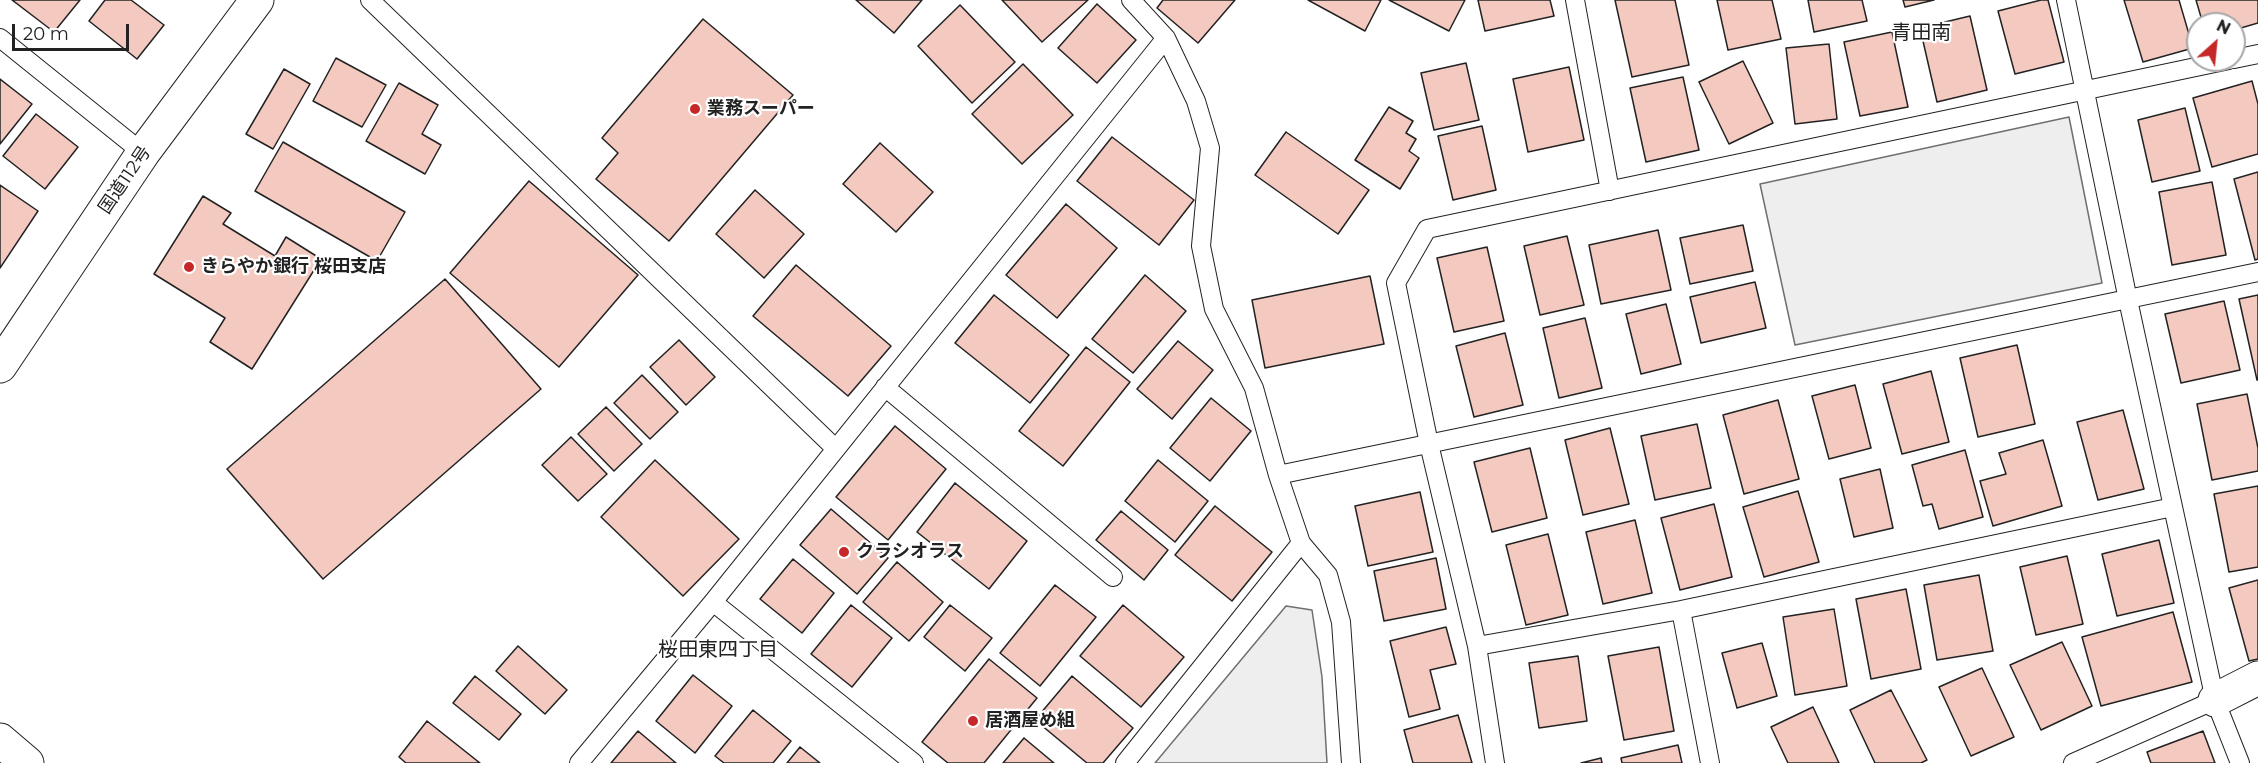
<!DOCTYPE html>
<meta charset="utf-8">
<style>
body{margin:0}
#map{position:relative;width:2258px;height:763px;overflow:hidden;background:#fff;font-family:Montserrat,sans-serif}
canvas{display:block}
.north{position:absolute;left:2186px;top:12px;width:60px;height:60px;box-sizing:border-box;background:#fff;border:2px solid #a7a7a7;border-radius:50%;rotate:27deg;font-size:16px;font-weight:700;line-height:24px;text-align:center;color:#222}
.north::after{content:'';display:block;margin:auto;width:21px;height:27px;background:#c62828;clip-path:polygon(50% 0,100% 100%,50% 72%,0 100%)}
.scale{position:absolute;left:12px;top:24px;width:117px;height:27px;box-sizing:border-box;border:3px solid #222;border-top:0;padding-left:8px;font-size:18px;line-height:21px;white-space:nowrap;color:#222;-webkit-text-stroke:4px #fff;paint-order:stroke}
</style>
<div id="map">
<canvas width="2258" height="763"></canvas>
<div class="north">N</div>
<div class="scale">20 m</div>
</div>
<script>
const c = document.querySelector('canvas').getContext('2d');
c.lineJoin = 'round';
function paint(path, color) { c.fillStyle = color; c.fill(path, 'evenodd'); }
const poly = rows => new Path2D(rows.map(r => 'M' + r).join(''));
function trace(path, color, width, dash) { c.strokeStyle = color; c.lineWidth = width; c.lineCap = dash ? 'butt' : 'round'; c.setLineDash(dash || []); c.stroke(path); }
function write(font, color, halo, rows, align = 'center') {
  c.font = font + ' Montserrat,"Noto Sans JP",sans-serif'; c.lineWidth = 4.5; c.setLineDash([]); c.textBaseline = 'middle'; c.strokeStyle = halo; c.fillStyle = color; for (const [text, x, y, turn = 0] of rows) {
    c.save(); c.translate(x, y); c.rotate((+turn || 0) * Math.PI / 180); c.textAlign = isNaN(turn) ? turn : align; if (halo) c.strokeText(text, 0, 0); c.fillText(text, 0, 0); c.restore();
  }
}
const green = poly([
 [2069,117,2102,283,1795,345,1760,184,2069,117],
 [1286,606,1312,610,1322,677,1327,763,1155,763,1286,606]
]);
const building = poly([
 [12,0,80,0,54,32,12,0],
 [105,0,131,0,164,25,137,59,89,21,105,0],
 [856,0,922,0,894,33,856,0],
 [1002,0,1088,0,1042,42,1002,0],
 [1163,0,1235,0,1198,43,1157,8,1163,0],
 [1308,0,1381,0,1365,31,1308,0],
 [1389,0,1465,0,1449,31,1389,0],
 [1478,0,1550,0,1554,16,1485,31,1478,0],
 [1615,0,1675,0,1689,65,1632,77,1615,0],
 [1717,0,1772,0,1781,39,1728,50,1717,0],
 [1808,0,1862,0,1867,21,1814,32,1808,0],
 [1903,0,1934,0,1905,7,1903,0],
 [2041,0,2048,0,2064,62,2015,74,1998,11,2041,0],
 [2124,0,2179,0,2193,48,2143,62,2124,0],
 [2196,0,2258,0,2258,23,2234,30,2234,24,2203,24,2196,0],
 [1097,4,1136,40,1097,83,1058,48,1097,4],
 [960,5,1015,62,972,103,918,46,960,5],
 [1970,16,1987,90,1937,102,1920,28,1970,16],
 [703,19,793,95,669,241,596,179,618,153,602,138,703,19],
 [1892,32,1908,107,1860,116,1844,42,1892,32],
 [1829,44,1837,119,1795,124,1786,48,1829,44],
 [336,58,386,85,362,127,313,101,336,58],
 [1743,61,1773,123,1729,144,1699,82,1743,61],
 [1466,63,1479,120,1434,130,1421,73,1466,63],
 [1023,64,1073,115,1022,164,972,114,1023,64],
 [1569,67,1584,140,1528,152,1513,79,1569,67],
 [284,69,310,84,273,149,246,134,284,69],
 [1683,77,1699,150,1646,162,1630,88,1683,77],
 [0,79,32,104,0,144,0,79],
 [2252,81,2258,104,2258,154,2212,167,2193,98,2252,81],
 [399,83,438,105,422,134,441,145,425,174,366,141,399,83],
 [1389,107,1413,121,1406,133,1416,139,1409,151,1419,158,1400,189,1355,160,1389,107],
 [2185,108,2200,171,2152,182,2138,120,2185,108],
 [36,114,78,147,45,189,3,156,36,114],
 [1482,126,1496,190,1453,200,1438,136,1482,126],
 [1286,132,1369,190,1338,234,1255,175,1286,132],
 [1112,137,1194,200,1159,245,1077,181,1112,137],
 [283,142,405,212,377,261,255,191,283,142],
 [880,143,933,192,896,232,843,184,880,143],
 [2258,172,2258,259,2255,260,2234,179,2258,172],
 [529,181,638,275,559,367,450,273,529,181],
 [2212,182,2226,255,2172,265,2159,192,2212,182],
 [0,185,38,211,0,268,0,185],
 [755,190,804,234,764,278,716,234,755,190],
 [203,196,231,213,223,224,275,256,286,237,321,259,252,369,210,342,225,318,154,274,203,196],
 [1066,204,1117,248,1057,318,1006,275,1066,204],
 [1743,225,1753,271,1690,284,1680,238,1743,225],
 [1658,230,1671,290,1601,304,1589,245,1658,230],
 [1567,236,1584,305,1540,315,1524,246,1567,236],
 [1487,247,1504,321,1454,332,1437,258,1487,247],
 [796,265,891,346,848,396,753,316,796,265],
 [1145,275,1186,311,1133,373,1092,339,1145,275],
 [1370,276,1384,344,1265,368,1252,300,1370,276],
 [445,279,541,389,323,579,227,469,445,279],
 [1755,282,1766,328,1701,343,1690,297,1755,282],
 [994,295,1069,355,1030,403,955,343,994,295],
 [2258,295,2258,380,2257,380,2239,299,2258,295],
 [2224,301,2240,370,2181,383,2165,314,2224,301],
 [1666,304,1681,364,1641,374,1626,314,1666,304],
 [1585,318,1602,388,1559,398,1543,328,1585,318],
 [1505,333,1523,405,1474,417,1456,346,1505,333],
 [679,340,715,377,686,405,650,367,679,340],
 [1178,341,1213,370,1172,419,1137,389,1178,341],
 [2017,345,2035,424,1978,437,1960,358,2017,345],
 [1086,347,1130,382,1063,466,1019,431,1086,347],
 [1931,371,1949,442,1902,454,1883,384,1931,371],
 [642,375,678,412,650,439,614,403,642,375],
 [1855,385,1871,448,1829,459,1812,396,1855,385],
 [2247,394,2258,448,2258,471,2212,480,2197,404,2247,394],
 [1211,398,1251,431,1210,481,1170,448,1211,398],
 [1778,400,1799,479,1744,494,1723,415,1778,400],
 [606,407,642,444,614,471,578,434,606,407],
 [2123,410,2144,489,2098,500,2077,422,2123,410],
 [1697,424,1711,488,1655,500,1641,436,1697,424],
 [895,426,946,469,888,540,836,497,895,426],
 [1610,428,1629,504,1583,515,1565,440,1610,428],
 [571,437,607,474,578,501,542,465,571,437],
 [2043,440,2062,506,1993,526,1980,481,2006,474,1999,453,2043,440],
 [1530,448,1547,518,1492,532,1474,462,1530,448],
 [1965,450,1983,517,1939,529,1932,504,1923,506,1912,465,1965,450],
 [655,460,739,539,683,596,601,517,655,460],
 [1158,460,1208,501,1175,542,1125,501,1158,460],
 [1880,469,1893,528,1854,537,1840,479,1880,469],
 [955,483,1027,541,989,589,917,532,955,483],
 [2258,486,2258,567,2229,572,2214,494,2258,486],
 [1798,491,1819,562,1764,577,1743,507,1798,491],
 [1420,492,1433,552,1368,566,1355,506,1420,492],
 [1714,504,1732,577,1680,590,1661,518,1714,504],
 [1215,506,1272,552,1232,601,1175,555,1215,506],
 [831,509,888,558,857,594,800,545,831,509],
 [1121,511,1168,550,1144,580,1096,540,1121,511],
 [1635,520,1652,593,1603,604,1586,532,1635,520],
 [1548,534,1568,615,1526,625,1506,545,1548,534],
 [2159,540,2174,603,2117,616,2102,554,2159,540],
 [2067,556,2083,624,2036,635,2020,567,2067,556],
 [1436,558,1446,609,1384,621,1374,571,1436,558],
 [793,559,834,593,802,633,760,599,793,559],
 [897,562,943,602,909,641,863,602,897,562],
 [1979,575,1993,651,1937,660,1924,585,1979,575],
 [2258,580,2258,659,2249,661,2229,588,2258,580],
 [1055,585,1096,617,1040,686,1000,653,1055,585],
 [1906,589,1921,669,1871,679,1856,599,1906,589],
 [851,605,892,638,852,687,811,654,851,605],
 [950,605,992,638,965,671,924,637,950,605],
 [1123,605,1184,657,1141,707,1080,656,1123,605],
 [1834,609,1847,686,1795,695,1783,617,1834,609],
 [2173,612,2192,682,2101,706,2082,637,2173,612],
 [1446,627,1456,664,1430,670,1440,709,1409,717,1390,641,1446,627],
 [2062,642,2092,706,2041,730,2010,665,2062,642],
 [1762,643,1777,696,1737,708,1722,653,1762,643],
 [518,646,567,690,545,714,496,671,518,646],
 [1659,647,1674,731,1624,740,1608,656,1659,647],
 [1578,656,1587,721,1539,728,1529,663,1578,656],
 [989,659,1037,698,984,763,948,763,922,742,989,659],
 [1982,668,2014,737,1971,756,1939,687,1982,668],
 [693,675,732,706,695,753,656,721,693,675],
 [475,676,521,714,499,740,453,703,475,676],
 [1072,676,1133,728,1103,763,1087,763,1035,720,1072,676],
 [1891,690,1927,760,1921,763,1875,763,1850,710,1891,690],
 [1813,707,1839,763,1788,763,1771,727,1813,707],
 [753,710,791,741,773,763,724,763,715,756,753,710],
 [1458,715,1472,763,1413,763,1404,730,1458,715],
 [427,721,480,763,406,763,399,757,427,721],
 [638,731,676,763,611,763,638,731],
 [2203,731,2215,763,2151,763,2147,752,2203,731],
 [1024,738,1054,763,1003,763,1024,738],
 [1678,745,1682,763,1622,763,1621,758,1678,745],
 [800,747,820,763,787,763,800,747],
 [1601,758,1602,763,1581,763,1601,758]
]);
const lane = poly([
 [370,0,835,448],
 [1131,0,1166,38,1196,101,1210,148,1201,246,1214,309,1254,388,1278,475,1301,543,1328,575,1341,622,1351,763],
 [1575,0,1610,191],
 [2066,0,2128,300,2215,700,2240,763],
 [0,38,143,153],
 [2234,59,2258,54],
 [885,387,1113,577],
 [1278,475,2258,272],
 [713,602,914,763],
 [1681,610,1710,763],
 [1477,646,1681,610,2173,507],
 [579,763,713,602,1166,38],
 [1125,763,1301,543],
 [1495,763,1477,646,1429,444,1396,283,1427,229,2229,60],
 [2073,763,2215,700]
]);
const street = poly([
 [2215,700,2258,678]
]);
const secondary = poly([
 [0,740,27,763]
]);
const highway = poly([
 [0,366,143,153,257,0]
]);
const markers = [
 [695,109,6,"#c62828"],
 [189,267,6,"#c62828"],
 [844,552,6,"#c62828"],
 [973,721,6,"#c62828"]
];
const poiNames = [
 ["業務スーパー",707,109],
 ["きらやか銀行 桜田支店",201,267],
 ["クラシオラス",856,552],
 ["居酒屋め組",985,721]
];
const streetNames = [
 ["国道112号",125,180,-56]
];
const neighbourhoodNames = [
 ["青田南",1921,33],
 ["桜田東四丁目",718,650]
];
paint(green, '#eee');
trace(green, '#6f6f6f', 1.5);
paint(building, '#f3c9c0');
trace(building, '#222', 1.5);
trace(lane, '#222', 20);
trace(street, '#222', 35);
trace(secondary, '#222', 35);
trace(highway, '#222', 35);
trace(lane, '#fff', 18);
trace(street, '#fff', 33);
trace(secondary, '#fff', 33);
trace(highway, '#fff', 33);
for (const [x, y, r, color] of markers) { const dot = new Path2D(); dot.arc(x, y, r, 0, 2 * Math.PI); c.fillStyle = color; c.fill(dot); trace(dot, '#fff', 2); }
write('bold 18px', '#222', '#fff', poiNames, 'left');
write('18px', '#222', '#fff', streetNames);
write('20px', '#222', '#fff', neighbourhoodNames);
</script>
